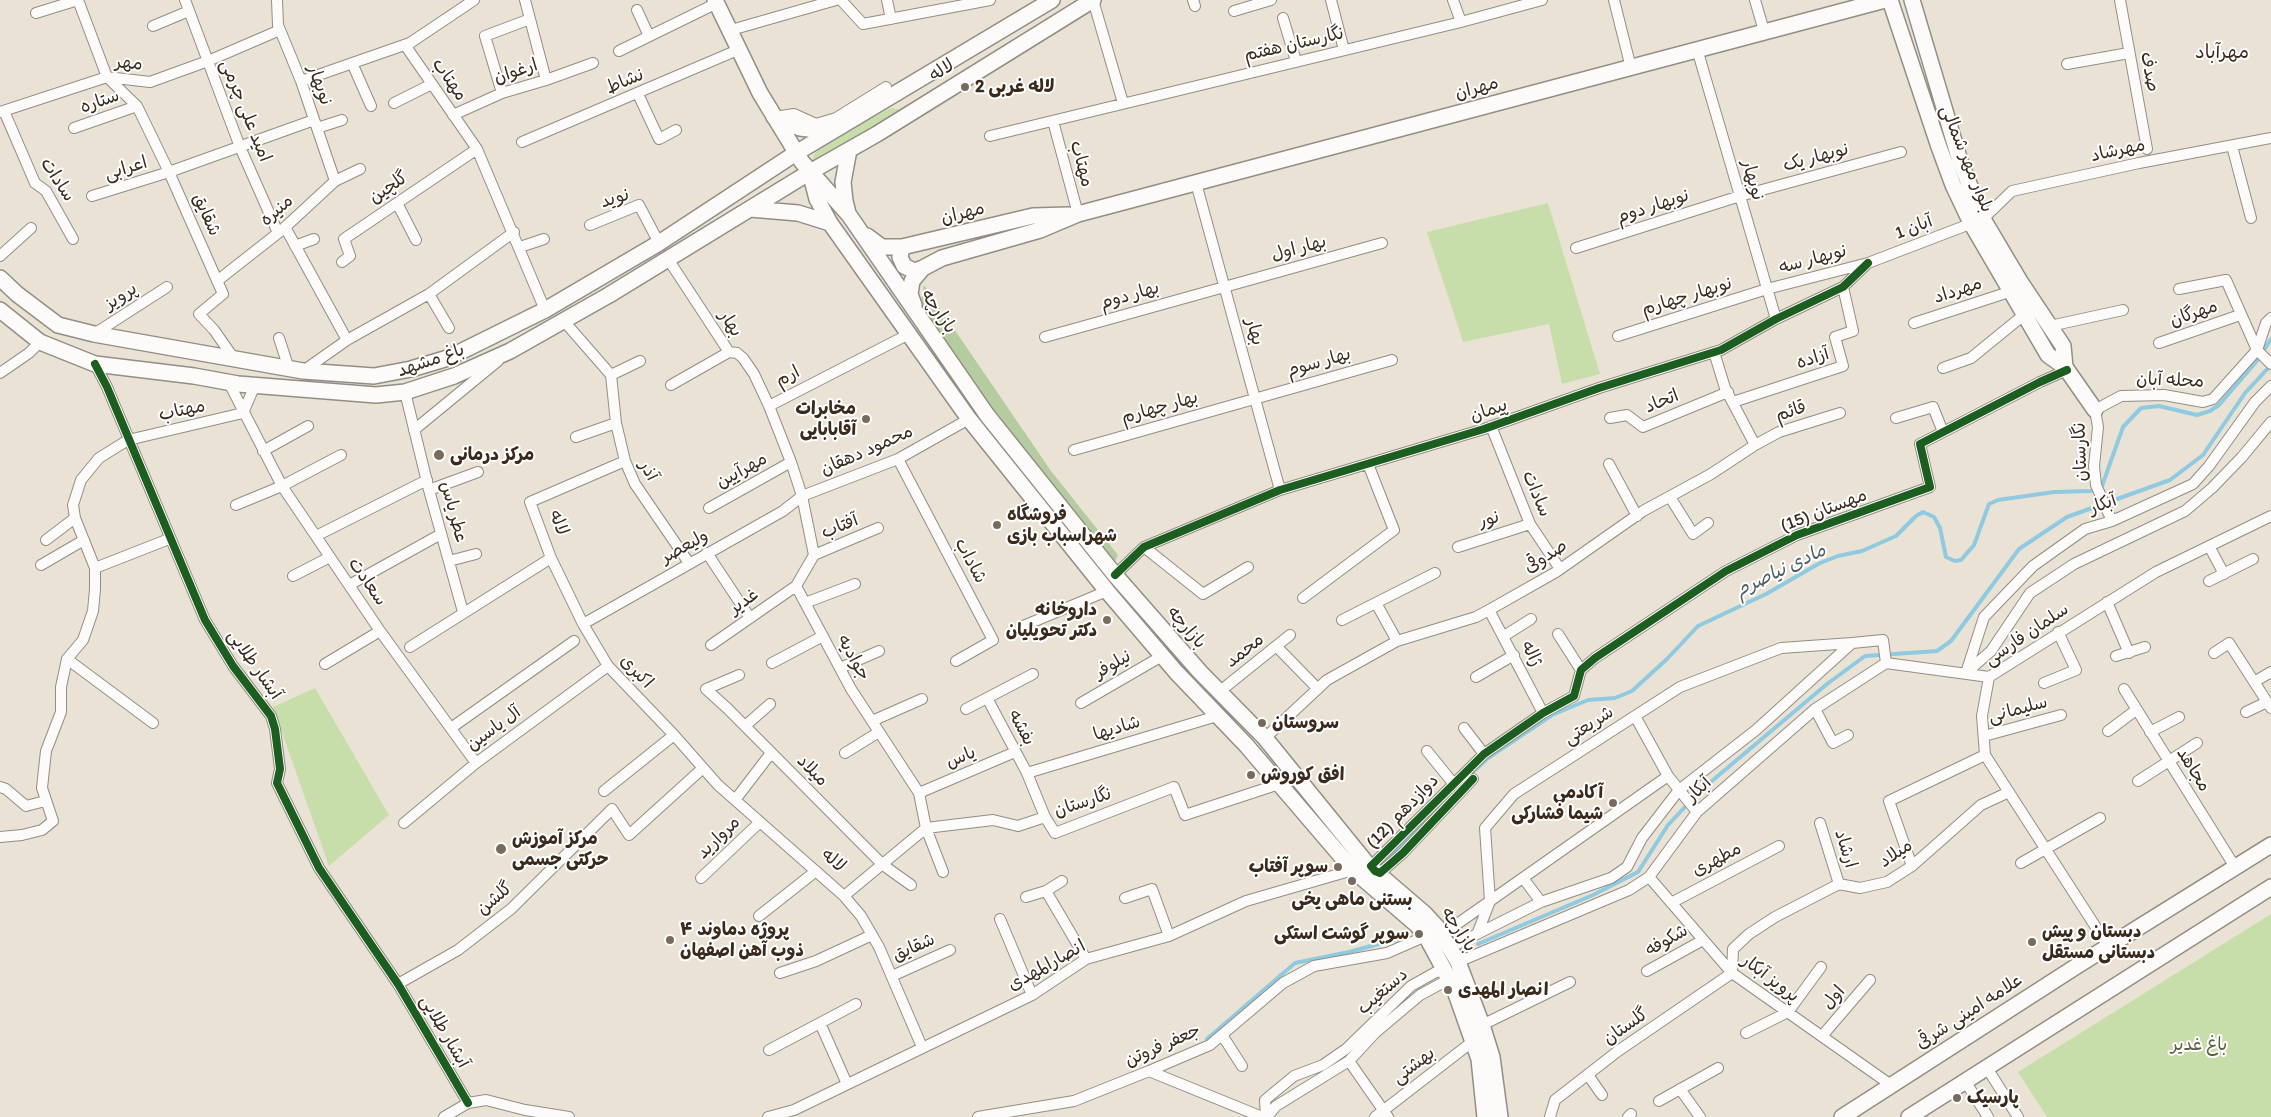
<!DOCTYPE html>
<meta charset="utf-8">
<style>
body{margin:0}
canvas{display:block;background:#eae3d5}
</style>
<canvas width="2271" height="1117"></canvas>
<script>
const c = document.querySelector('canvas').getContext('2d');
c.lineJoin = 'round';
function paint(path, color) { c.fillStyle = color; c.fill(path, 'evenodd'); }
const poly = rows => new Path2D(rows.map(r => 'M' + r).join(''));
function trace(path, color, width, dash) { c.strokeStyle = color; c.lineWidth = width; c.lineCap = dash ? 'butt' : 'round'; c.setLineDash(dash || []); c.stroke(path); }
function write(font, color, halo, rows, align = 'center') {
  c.font = font + ' Itim,"Playpen Sans Arabic",sans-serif'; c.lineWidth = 4; c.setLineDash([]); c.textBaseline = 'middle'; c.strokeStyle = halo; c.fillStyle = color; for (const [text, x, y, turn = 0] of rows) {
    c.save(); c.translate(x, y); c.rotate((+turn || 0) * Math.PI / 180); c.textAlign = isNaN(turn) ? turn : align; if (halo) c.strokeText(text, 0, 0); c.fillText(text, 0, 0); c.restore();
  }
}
const green = poly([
 [891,108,901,110,823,157,812,160,815,153,832,139],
 [1548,203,1600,374,1562,384,1549,324,1463,342,1427,232],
 [315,688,389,815,329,866,273,707],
 [2271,914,2271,1117,2047,1117,2018,1072]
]);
const forest = poly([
 [924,285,1051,471,1118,555,1112,567,1013,447,920,307]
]);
const stream = poly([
 [1461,783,1488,758,1552,715,1588,700,1615,698,1632,691,1667,659,1698,626,1766,594,1820,563,1838,556,1862,551,1896,536,1916,516,1923,512,1934,517,1940,528,1946,557,1955,561,1961,560,1974,545,1989,504,1998,500,2054,492,2091,491,2102,486,2123,427,2141,408,2159,406,2197,415,2210,411,2219,405,2256,362,2271,339],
 [1378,867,1422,826,1447,797],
 [1478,944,1593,895,1638,872,1668,825,1700,791,1827,684,1865,656,1937,651,1951,641,2019,549,2067,517,2170,480,2203,455,2245,393,2271,365],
 [1207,1039,1295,963,1349,952,1397,939]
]);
const street = poly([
 [78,0,107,77,137,106,169,172,223,294,199,314,214,330,235,360],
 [185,0,240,147,278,233],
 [277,0,278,25,301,81,335,181],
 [525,0,546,80],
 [841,0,863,24,990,0],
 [887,0,891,19],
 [1093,0,1123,103],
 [1193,0,1195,6],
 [1331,0,1344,50],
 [1453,0,1461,22],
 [1614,0,1631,68],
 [1755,0,1764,31],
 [2120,0,2147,149],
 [637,10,649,36],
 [1234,11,1271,0],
 [36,13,78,0],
 [1283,18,1296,61],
 [153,26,189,11],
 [731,30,836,0],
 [405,45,477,149,545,310],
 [1697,49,1776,319],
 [619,51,717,3],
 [352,63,371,106],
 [2067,64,2129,53],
 [301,81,410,43,474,0],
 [502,93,485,36,530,19],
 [638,94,659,139,676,130],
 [394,103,432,84],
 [4,111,35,183,46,191,73,239],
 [0,112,107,77,150,82,208,61,280,30],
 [453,115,502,93,546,80,593,63],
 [775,117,794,114,816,124,836,118,886,87],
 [1053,121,1078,214],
 [74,128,137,106],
 [317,128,342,120],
 [990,136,1461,22,1542,0],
 [522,142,740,49],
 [2232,146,2251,218],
 [1196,183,1280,490],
 [92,196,169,172,314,120],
 [397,203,416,240],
 [590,225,639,205,659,243],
 [285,227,347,340],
 [295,246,314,239],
 [520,247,544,239],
 [1576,248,1740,196,1901,152],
 [0,256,31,228],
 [668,259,729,352,671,385],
 [342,262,350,256,344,239,477,149],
 [217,281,282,230,335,181,360,169],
 [2179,289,2226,280,2257,350,2271,364],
 [429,294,449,328],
 [563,320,611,375,640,361],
 [1914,323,2012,291],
 [2050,326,2123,310],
 [94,334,167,287],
 [909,334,769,406,791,462,802,496,814,555,796,586,851,689,919,793,926,828,943,872],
 [1618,336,1767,289,1868,263,1983,219,2012,191,2139,163,2271,138],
 [1045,337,1382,243],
 [279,338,289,369],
 [2159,343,2240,315],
 [729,352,737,353,743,358,754,374,769,406],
 [95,364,107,387,205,620,233,666,271,716,275,729,280,769,277,783,319,868,398,984,468,1103],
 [1943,368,1971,358,2025,314],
 [303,371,347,340,429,294,514,232],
 [0,373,29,353,40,342],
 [611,375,616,423],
 [229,383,282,486,380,631,476,763],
 [405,392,429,490,463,612],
 [1733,402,1843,366,1835,337,1853,331,1843,287],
 [243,413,255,385],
 [1610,418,1627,415,1643,427,1728,392],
 [1896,418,1933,407,1943,432],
 [1491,426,1530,524,1560,569],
 [414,430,498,361],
 [576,437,616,423,625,461,635,484,689,563],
 [1755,445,1779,432,1840,413],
 [1074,450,1392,360],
 [263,451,308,426],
 [898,459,993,640,956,661],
 [625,461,530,502,551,558,583,624,608,666,674,735,718,785,844,896,861,916,879,947,922,1047],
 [1609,464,1637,516],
 [429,490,478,472],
 [1670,497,1693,534,1708,523],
 [236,505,282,486,341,455],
 [709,508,791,462],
 [2112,521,2096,485,2094,466,2098,427,2095,410,2121,396,2164,395,2203,402,2213,399,2257,350,2266,323,2271,318],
 [316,536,427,480],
 [46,540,75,518],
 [2209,546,2224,574],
 [1144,547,1203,594,1248,567],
 [1458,547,1530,524],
 [707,553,750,618],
 [814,555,878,528],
 [449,561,476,554],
 [41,565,84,540],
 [95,568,169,539],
 [1115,575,1144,547,1280,490,1484,429,1599,388,1721,350,1776,319,1843,287,1868,263],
 [293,576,330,557],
 [2209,581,2253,559],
 [351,584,441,534],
 [1303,598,1394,530,1368,464],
 [2107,602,2129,653],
 [805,603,855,584],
 [1376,603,1397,641],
 [1489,610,1543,713],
 [1342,620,1435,573],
 [583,624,783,511,802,496,898,459,969,419],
 [1023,626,1107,591],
 [1558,634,1581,670],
 [1504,636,1531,619],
 [711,645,796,586],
 [1276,646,1318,689],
 [410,647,551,558],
 [2214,653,2229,643,2271,708],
 [2116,656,2145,647],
 [67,659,153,723],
 [772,663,823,636],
 [325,664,380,631],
 [840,668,879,651],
 [1967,672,1991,651,2030,593,2074,564,2185,511,2212,488,2242,457,2271,422],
 [1966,673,1984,617,2033,566,2085,529,2112,521,2193,484,2209,466,2255,402,2271,386],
 [739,675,706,689,728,709,883,865,911,885],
 [1476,677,1514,655],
 [2254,682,2271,672],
 [2044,683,2076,670,2058,632],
 [2124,689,2235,867],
 [1219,692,1290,635],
 [987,698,1027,773,1045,817],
 [1081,703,1162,656],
 [966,709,1033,674],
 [1815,709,1833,743,1848,735],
 [2246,712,2267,702],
 [1635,716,1668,776,1697,812],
 [872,721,922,699],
 [745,726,770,704],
 [451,728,574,641],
 [1464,728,1484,754],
 [2108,731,2136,710],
 [2150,732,2179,717],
 [1984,736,2061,715],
 [1265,738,1327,680,1397,641,1476,617,1489,610,1556,572,1643,511,1711,474,1755,445,1725,388,1714,352],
 [1427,751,1453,783],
 [845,753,879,732],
 [1027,773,1217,716],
 [1473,779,1403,853,1380,873,1375,871,1371,866,1484,754,1543,713,1574,696,1581,670,1595,658,1726,571,1797,535,1930,487,1920,444,2040,382,2067,370],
 [2138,781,2197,743],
 [0,787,6,789,26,806,45,801],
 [604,791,674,735],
 [919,793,1015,752],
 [735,800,771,753],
 [404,823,476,763,608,666],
 [1820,823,1839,884],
 [0,837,22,835,42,830,53,821,42,788,46,751,61,712,61,687,67,659,83,640,93,611,95,589,95,568,75,518,73,505,81,480,99,458,128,440,243,413],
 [2021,863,2100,818],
 [1912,866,1889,801,1985,755],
 [1649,877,1732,973,1891,1085],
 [701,878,760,822],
 [1523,878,1541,902],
 [1046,891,1086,959],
 [844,896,926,828,993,820,1018,826,1045,817,1055,833,1174,787,1185,815,1279,784],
 [1026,897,1046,891,1062,881],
 [1125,898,1152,889,1169,936],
 [1671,903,1779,846],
 [759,916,816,871],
 [1000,919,1032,995],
 [1440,931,1457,924,1490,901,1485,828,1514,794,1680,687,1781,648,1852,643],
 [1478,932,1490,901,1668,776],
 [2108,946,1985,755,1982,716,1989,677,2156,572,2271,516],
 [1451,947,1541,902,1611,878,1627,867,1642,838,1679,790,1756,730,1852,643,1883,640,1886,663],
 [1458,962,1629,890,1649,877,1697,812,1815,709,1886,663,1989,677],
 [1647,971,1703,940],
 [780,973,816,961,872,935],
 [892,976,950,950],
 [398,984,458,950,511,909,612,809,629,835,703,768],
 [820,1023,847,1084],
 [1482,1025,1570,982],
 [1746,1033,1788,1012,1821,967],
 [1222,1035,1242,1066],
 [1822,1036,1870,980],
 [769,1050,856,1004],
 [1349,1061,1388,1117],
 [1987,1068,2018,1117],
 [1149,1071,1262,1117],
 [1588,1075,1602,1095],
 [1965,1081,1988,1117],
 [1680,1089,1700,1117],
 [1659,1101,1718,1068],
 [444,1117,468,1103,486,1100,525,1110,569,1117],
 [768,1117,794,1110,1032,995,1086,959,1169,936,1246,901,1353,870],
 [978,1117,1074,1101,1149,1071,1210,1045,1283,983,1314,966,1387,953,1426,936],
 [1266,1117,1265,1100,1294,1076,1323,1065,1346,1049,1411,986,1436,972,1446,971,1444,982,1420,995,1375,1033,1349,1061,1276,1106,1267,1117],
 [1375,1117,1472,1042],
 [1550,1117,1555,1100,1618,1051,1732,973,1733,949,1749,934,1775,917,1839,884,1860,888,1887,882,1912,866,1981,805,2009,792],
 [1628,1117,1631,1114]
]);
const secondary = poly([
 [715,0,760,93,802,162,849,215,987,415,1115,575,1200,672,1265,738,1368,865,1425,914,1437,927,1458,962,1482,1025,1492,1057,1500,1117],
 [1890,0,1939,147,1953,185,1971,223,2048,355,2065,367],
 [1912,0,1960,161,1983,219,2021,283,2063,346,2065,367,2095,410],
 [774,117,800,128,817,130,835,129],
 [811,176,817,199,830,223,969,419,1107,591,1176,672,1246,745,1353,870,1417,925,1426,936,1454,988,1479,1059,1485,1117],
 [750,209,798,213,830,223],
 [848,213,845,201,843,182,849,150],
 [867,236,882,247,902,247,1033,216,1069,215],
 [902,247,900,257,904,266,914,271,923,268],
 [0,278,17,294,58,325,94,334,303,371,374,376,411,369,448,358,545,310,659,243,796,153,1052,0],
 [914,305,910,294,912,281,923,268,942,258,1040,230,1078,214,1885,0],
 [0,310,40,342,95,364,194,376,238,384,376,395,405,392,454,376,510,351,609,295,810,172,877,134,1093,0],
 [1842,1117,2080,964,2271,845],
 [1909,1117,2271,887]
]);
const cycleway = poly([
 [95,364,107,387,205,620,233,666,271,716,275,729,280,769,277,783,319,868,398,984,468,1103],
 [1115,575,1144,547,1280,490,1484,429,1599,388,1721,350,1776,319,1843,287,1868,263],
 [1473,779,1403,853,1380,873,1375,871,1371,866,1484,754,1543,713,1574,696,1581,670,1595,658,1726,571,1797,535,1930,487,1920,444,2040,382,2067,370]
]);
const markers = [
 [965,87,5,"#786b5e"],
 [866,419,5,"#786b5e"],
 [439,455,6,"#786b5e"],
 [997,525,5,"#786b5e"],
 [1107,620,5,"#786b5e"],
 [1262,723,5,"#786b5e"],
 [1251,775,5,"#786b5e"],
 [1613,803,5,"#786b5e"],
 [501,849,6,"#786b5e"],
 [1338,867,5,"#786b5e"],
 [1352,881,5,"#786b5e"],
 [1419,934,5,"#786b5e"],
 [670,940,5,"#786b5e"],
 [2032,942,5,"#786b5e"],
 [1448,990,5,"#786b5e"],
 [1957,1098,5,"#786b5e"]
];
const streetNames = [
 ["نگارستان هفتم",1294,45,-13],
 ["مهر",129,64,5],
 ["لاله",942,71,-32],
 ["ارغوان",516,72,-18],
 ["صدف",2149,72,80],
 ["مهتاب",449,80,55],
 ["نشاط",625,82,-23],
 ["نوبهار",319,85,70],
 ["مهران",1477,89,-15],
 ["ستاره",100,102,-19],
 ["امید علی چرمی",245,111,68],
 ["مهرشاد",2118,151,-12],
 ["نوبهار یک",1816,158,-15],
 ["بلوار مهر شمالی",1966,159,68],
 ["مهتاب",1081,164,75],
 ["اعرابی",126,169,-17],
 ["سادات",57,180,57],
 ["نوبهار",1752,180,74],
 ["گلچین",389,188,-34],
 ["نوید",615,199,-17],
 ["نوبهار دوم",1653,207,-18],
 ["منیره",277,211,-41],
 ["مهران",963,214,-14],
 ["شقایق",206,215,66],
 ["1 آبان",1914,228,-21],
 ["بهار اول",1299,249,-15],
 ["نوبهار سه",1813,260,-15],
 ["مهرداد",1958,291,-18],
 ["بهار دوم",1130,296,-16],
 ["پرویز",121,297,-33],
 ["نوبهار چهارم",1687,297,-17],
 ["بازارچه",938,312,56],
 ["مهرگان",2194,314,-19],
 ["بهار",730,324,57],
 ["بهار",1254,332,75],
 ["آزاده",1813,359,-18],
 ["باغ مشهد",431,361,-19],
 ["بهار سوم",1319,363,-16],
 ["ارم",788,377,-28],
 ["محله آبان",2170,381,2],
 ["اتحاد",1662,402,-22],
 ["بهار چهارم",1160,408,-16],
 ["مهتاب",182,411,-12],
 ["پیمان",1489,411,-19],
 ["قائم",1791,412,-19],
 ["محمود دهقان",867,451,-24],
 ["نگارستان",2081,452,-92],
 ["آذر",648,471,62],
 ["مهرآیین",742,471,-29],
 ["سادات",1536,494,67],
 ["آبکار",2103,505,-20],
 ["مهستان (15)",1824,511,-21],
 ["عطر یاس",453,512,75],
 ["نور",1489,520,-17],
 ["لاله",558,523,69],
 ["آفتاب",840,527,-22],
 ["ولیعصر",685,547,-29],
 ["صدوقی",1546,557,-32],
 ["شاداب",970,561,62],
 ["سعادت",367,582,55],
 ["غدیر",744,602,-35],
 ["بازارچه",1186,628,49],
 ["سلمان فارسی",2027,635,-34],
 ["محمد",1245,651,-38],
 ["ژاله",1531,654,63],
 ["جوادیه",853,658,61],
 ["آبشار طلایی",254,665,55],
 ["نیلوفر",1113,665,-30],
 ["اکبری",636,672,47],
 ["سلیمانی",2018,710,-15],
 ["شریعتی",1589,726,-33],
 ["بفشه",1021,728,62],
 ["آل یاسین",494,729,-36],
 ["شادیها",1117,729,-17],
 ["یاس",961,758,-23],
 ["مجاهد",2193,770,58],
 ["میلاد",812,771,45],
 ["آبکار",1699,790,-43],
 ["نگارستان",1083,803,-18],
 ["دوازدهم (12)",1403,812,-46],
 ["مروارید",719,838,-44],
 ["ارشاد",1845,849,73],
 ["میلاد",1896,854,-34],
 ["مطهری",1717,860,-28],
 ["لاله",833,861,41],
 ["گلشن",495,899,-40],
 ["بازارچه",1458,930,57],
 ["شکوفه",1667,941,-30],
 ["شقایق",914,948,-24],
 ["انصارالمهدی",1047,966,-29],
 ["پرویز آبکار",1770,979,37],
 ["دستغیب",1383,992,-41],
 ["اول",1834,998,-49],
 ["علامه امینی شرقی",1970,1012,-33],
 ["گلستان",1626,1027,-35],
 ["آبشار طلایی",444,1032,60],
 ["جعفر فروتن",1163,1046,-24],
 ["بهشتی",1414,1066,-37]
];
const poiNames = [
 ["لاله غربی 2",975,87],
 ["مخابرات",856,409,"right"],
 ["آقابابایی",856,430,"right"],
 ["مرکز درمانی",450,455],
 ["فروشگاه",1007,515],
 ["شهراسباب بازی",1007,536],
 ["داروخانه",1097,610,"right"],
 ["دکتر تحویلیان",1097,631,"right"],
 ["سروستان",1272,723],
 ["افق کوروش",1261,775],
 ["آکادمی",1603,793,"right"],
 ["شیما فشارکی",1603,814,"right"],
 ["مرکز آموزش",512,839],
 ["حرکتی جسمی",512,860],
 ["سوپر آفتاب",1328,867,"right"],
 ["بستنی ماهی یخی",1352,900,"center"],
 ["پروژه دماوند ۴",680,930],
 ["ذوب آهن اصفهان",680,951],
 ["دبستان و پیش",2042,932],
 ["دبستانی مستقل",2042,953],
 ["سوپر گوشت استکی",1409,934,"right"],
 ["انصار المهدی",1458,990],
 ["پارسیک",1967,1098]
];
const parkNames = [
 ["باغ غدیر",2199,1045]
];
const neighbourhoodNames = [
 ["مهرآباد",2222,53]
];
const waterNames = [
 ["مادی نیاصرم",1781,571,-26]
];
paint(green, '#c7deab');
paint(forest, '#b4cca0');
trace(stream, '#8fcae0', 4);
trace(street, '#938d84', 12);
trace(secondary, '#938d84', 18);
trace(street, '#fcfbf9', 10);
trace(secondary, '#fcfbf9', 15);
trace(cycleway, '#1b5e20', 8);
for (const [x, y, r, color] of markers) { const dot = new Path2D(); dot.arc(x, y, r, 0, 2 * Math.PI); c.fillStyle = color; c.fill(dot); trace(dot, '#fff', 2); }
write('18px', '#3b2a1e', '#fff', streetNames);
write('bold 18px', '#3b2a1e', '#fff', poiNames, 'left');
write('18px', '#5d5f3e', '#fff', parkNames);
write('19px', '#3b2a1e', '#fff', neighbourhoodNames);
write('italic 19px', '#4b5e64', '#fff', waterNames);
</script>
